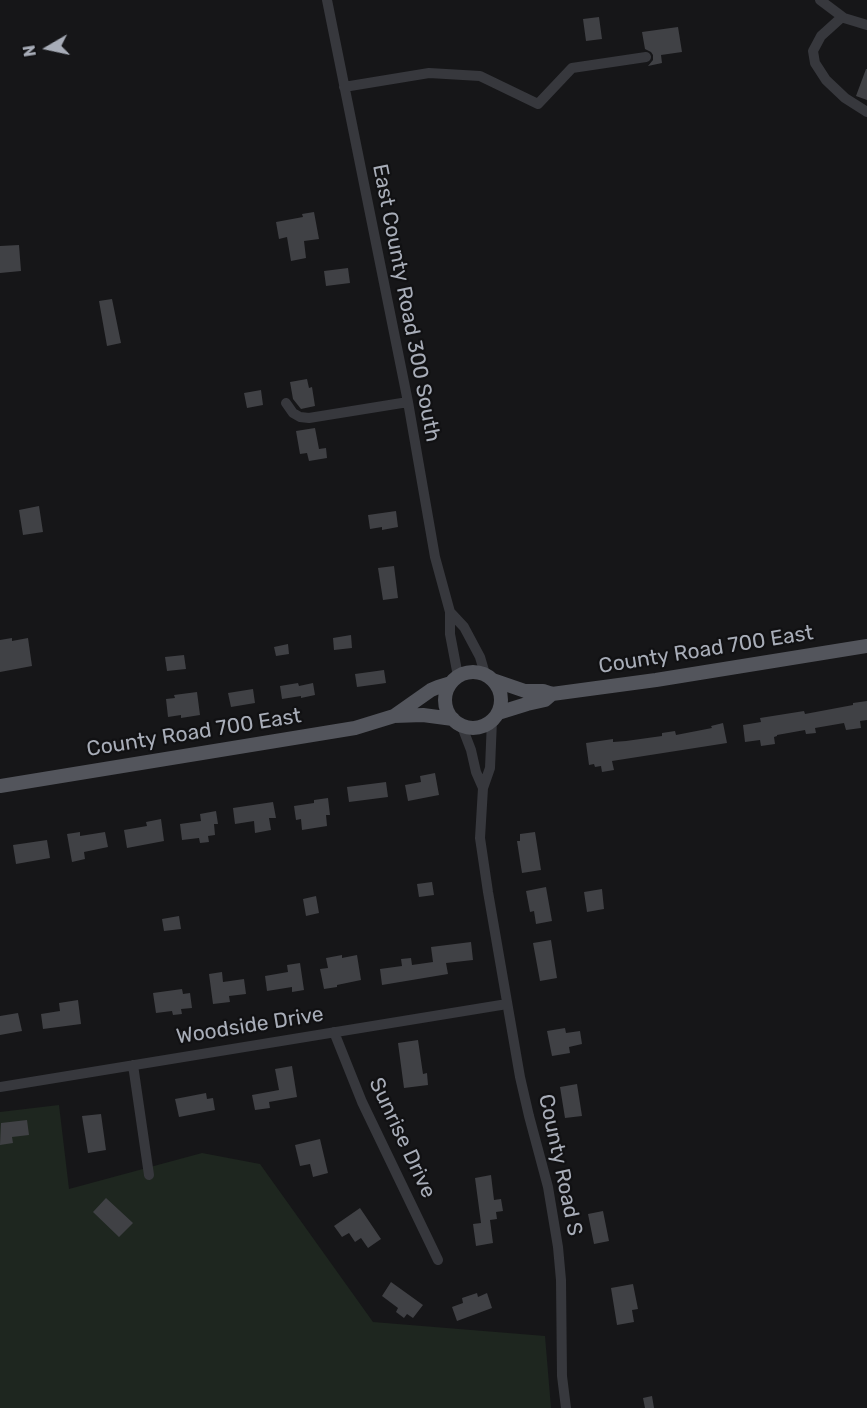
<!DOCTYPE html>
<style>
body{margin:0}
#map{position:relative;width:867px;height:1408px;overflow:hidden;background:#161618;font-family:Rubik,sans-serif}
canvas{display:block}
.north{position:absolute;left:18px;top:18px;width:60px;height:60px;-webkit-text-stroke:4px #111113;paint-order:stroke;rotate:261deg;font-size:16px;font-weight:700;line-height:24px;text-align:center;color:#a8adb8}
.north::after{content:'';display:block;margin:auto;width:21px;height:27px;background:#a8adb8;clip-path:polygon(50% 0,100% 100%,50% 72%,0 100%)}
</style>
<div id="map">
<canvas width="867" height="1408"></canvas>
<div class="north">N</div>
</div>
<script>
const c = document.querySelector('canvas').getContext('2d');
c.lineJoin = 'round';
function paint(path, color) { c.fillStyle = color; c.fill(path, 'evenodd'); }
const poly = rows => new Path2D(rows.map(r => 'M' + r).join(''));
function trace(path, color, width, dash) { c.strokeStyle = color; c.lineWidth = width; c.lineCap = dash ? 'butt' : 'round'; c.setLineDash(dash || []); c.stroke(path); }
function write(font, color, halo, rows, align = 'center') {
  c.font = font + ' Rubik,sans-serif'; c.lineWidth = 4.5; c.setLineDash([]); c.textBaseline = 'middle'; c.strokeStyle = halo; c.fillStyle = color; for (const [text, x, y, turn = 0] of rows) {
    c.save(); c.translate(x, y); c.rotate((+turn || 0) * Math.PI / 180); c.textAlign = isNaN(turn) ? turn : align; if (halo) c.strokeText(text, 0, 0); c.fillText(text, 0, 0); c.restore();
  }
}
const green = poly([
 [59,1105,69,1189,202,1153,260,1164,373,1322,545,1336,551,1408,0,1408,0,1112]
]);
const building = poly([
 [599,17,602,39,586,41,583,19],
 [678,27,682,52,661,55,662,63,648,66,653,60,653,55,651,52,645,49,642,32],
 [866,69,867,69,867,100,856,96],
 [314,212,319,239,304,241,306,258,291,261,287,237,279,239,276,222,303,217,302,214],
 [19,245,21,271,0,273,0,246],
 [348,268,350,283,326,286,324,271],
 [112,299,121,343,107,346,99,301],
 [307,379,309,388,312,387,315,406,301,409,293,399,290,382],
 [261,390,263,405,247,408,244,393],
 [315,428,319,449,326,448,327,458,309,461,307,453,300,454,296,431],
 [39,506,43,532,23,535,19,510],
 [396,511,398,527,382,530,382,527,370,529,368,515],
 [394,566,398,598,383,600,378,568],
 [351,635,352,648,334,650,333,638],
 [12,638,12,641,28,638,32,666,0,672,0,640],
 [288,644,289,654,276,656,274,647],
 [184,655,186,669,167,671,165,657],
 [384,670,386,683,357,687,355,674],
 [298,683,299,686,313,683,315,695,301,698,301,696,282,699,280,686],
 [253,689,255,703,231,707,228,693],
 [197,692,200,715,181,718,181,715,168,717,166,699,175,698,174,695],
 [867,701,867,720,860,721,861,728,846,730,844,723,815,728,816,733,806,734,805,730,777,735,777,736,774,737,775,744,761,746,760,740,745,742,743,725,761,722,760,718,804,711,805,714,853,705,853,703],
 [723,723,727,743,612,761,614,770,602,772,601,766,595,767,594,764,589,765,586,743,613,739,613,742,626,741,662,736,662,733,675,731,676,735,712,728,711,726],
 [435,773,439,795,408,801,405,785,421,782,420,776],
 [386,782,388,797,349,802,347,787],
 [328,798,330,815,326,815,327,826,302,830,301,819,296,820,294,806,314,803,314,800],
 [273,802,276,818,269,818,271,830,255,833,254,821,235,824,233,808],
 [216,811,218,824,214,824,215,835,208,836,209,842,200,843,199,838,182,840,180,824,201,821,200,814],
 [161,819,164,841,127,848,124,830,147,826,146,822],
 [80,832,80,836,105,832,108,847,84,852,85,859,72,862,67,834],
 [535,832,541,870,522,873,517,841,520,841,520,834],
 [47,840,50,858,16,864,13,845],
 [432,882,434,895,419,897,417,884],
 [546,887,552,921,536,924,534,911,530,912,526,891],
 [602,889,604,909,587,912,584,892],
 [316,896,319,913,306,916,303,899],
 [179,916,181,929,164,931,162,919],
 [551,940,557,978,540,981,533,943],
 [471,942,473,960,446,963,448,974,382,985,380,969,402,966,401,959,411,958,412,965,433,962,431,947],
 [342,955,342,958,357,955,361,980,337,985,337,987,324,989,320,969,328,968,326,958],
 [300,963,304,990,292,992,292,987,267,991,265,976,288,972,287,965],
 [222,972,223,982,244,979,246,994,229,996,230,1002,213,1004,209,974],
 [182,989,183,994,190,993,192,1008,181,1009,182,1014,173,1015,172,1011,156,1013,153,993],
 [78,1000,81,1024,43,1029,41,1014,60,1011,59,1003],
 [18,1013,22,1031,0,1035,0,1016],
 [565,1028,566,1033,580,1031,582,1044,569,1047,570,1053,552,1056,547,1031],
 [418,1040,423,1074,427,1073,428,1085,404,1088,398,1043],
 [292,1066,297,1097,269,1102,270,1108,255,1110,252,1095,279,1090,275,1069],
 [577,1084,582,1116,565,1118,560,1087],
 [206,1093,207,1099,213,1098,215,1110,179,1117,175,1099],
 [101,1114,106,1150,88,1153,82,1116],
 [27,1120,29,1135,12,1137,13,1143,0,1145,1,1123],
 [320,1139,328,1173,313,1177,310,1164,300,1166,295,1145],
 [491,1175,494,1200,501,1199,503,1211,496,1212,497,1219,490,1220,493,1243,476,1246,473,1224,481,1223,475,1178],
 [106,1198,133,1223,119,1237,93,1212],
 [360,1208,381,1239,368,1248,361,1238,355,1242,349,1233,342,1237,334,1226],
 [603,1211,609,1241,594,1244,588,1214],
 [391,1282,423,1305,413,1318,407,1314,404,1318,396,1312,398,1308,382,1296],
 [633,1284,638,1309,632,1310,634,1322,617,1325,611,1288],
 [477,1293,478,1297,487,1293,492,1308,457,1321,452,1307,463,1303,462,1298],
 [652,1396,654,1408,645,1408,643,1398]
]);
const minor = poly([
 [327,0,408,402,435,557,450,612,450,634,458,676],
 [820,0,844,18,867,25],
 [842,17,821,36,813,51,815,63,826,80,845,98,867,112],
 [344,87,429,73,480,76,538,104,572,68,646,57],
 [286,403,293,413,300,417,309,418,408,402],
 [450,612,464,627,480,657,485,674],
 [492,720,490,768,483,788,480,838,488,892,520,1077,529,1116,548,1187,558,1247,561,1280,562,1376,566,1408],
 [461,724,471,750,476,772,483,788],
 [334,1032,362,1102,438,1260],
 [133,1065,149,1175],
 [0,1087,507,1004]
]);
const major = poly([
 '445 700a28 28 0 1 1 56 0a28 28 0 1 1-56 0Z',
 [493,680,525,691,543,691,552,694,656,680,867,646],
 [498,713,527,704,545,700,552,694],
 [394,716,431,690,438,687,451,683],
 [0,786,355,728,394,716,423,715,453,719]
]);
const streetNames = [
 ["East County Road 300 South",406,303,79],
 ["County Road 700 East",706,650,-9],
 ["County Road 700 East",194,733,-9],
 ["Woodside Drive",250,1026,-9],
 ["Sunrise Drive",402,1138,65],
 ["County Road S",560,1165,78]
];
paint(green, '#1e261f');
paint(building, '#404145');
trace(minor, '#37383d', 10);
trace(major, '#53555c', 14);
write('21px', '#a8adb8', '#111113', streetNames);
</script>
